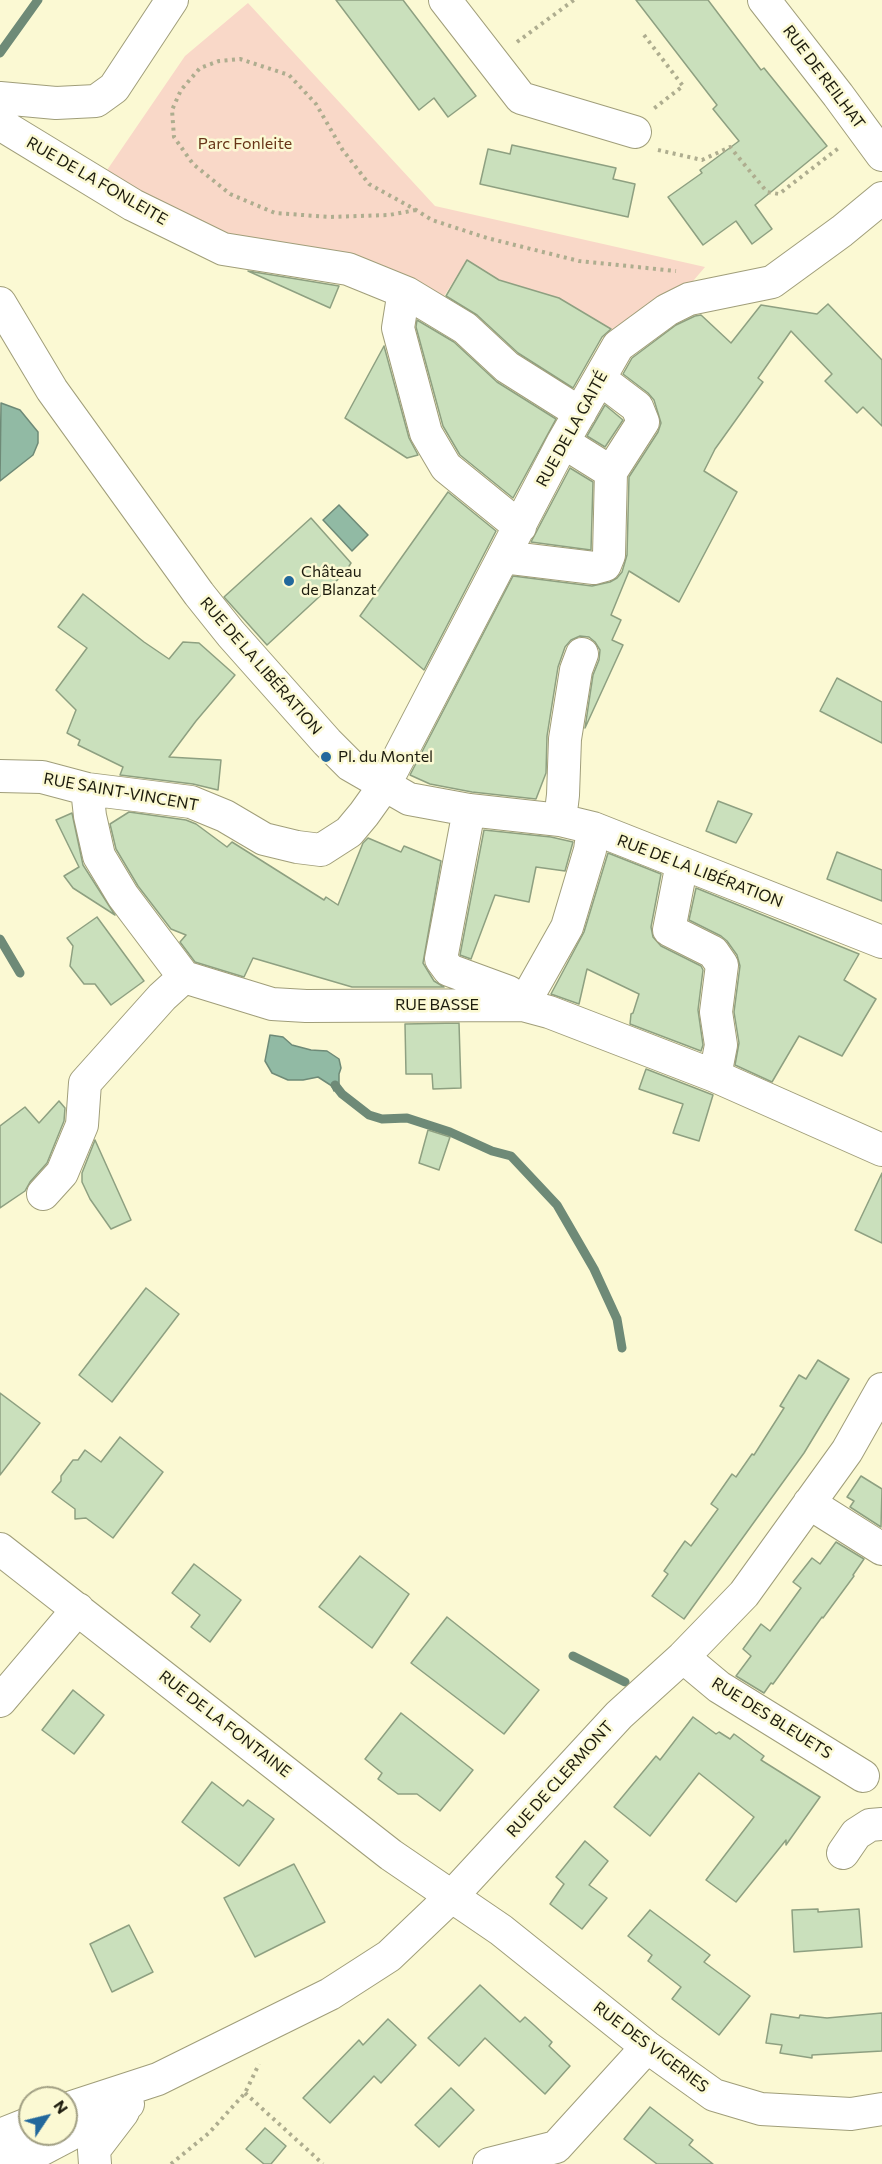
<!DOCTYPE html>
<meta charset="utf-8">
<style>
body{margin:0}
#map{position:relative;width:882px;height:2164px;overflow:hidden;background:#fbf9d3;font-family:Commissioner,sans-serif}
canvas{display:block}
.north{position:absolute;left:18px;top:2086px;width:60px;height:60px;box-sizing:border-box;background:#fbf9d3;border:2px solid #a2a084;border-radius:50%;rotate:55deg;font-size:16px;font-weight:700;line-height:24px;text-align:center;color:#1c1b0d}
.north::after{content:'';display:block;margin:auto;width:21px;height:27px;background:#22689c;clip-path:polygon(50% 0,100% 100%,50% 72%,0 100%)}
</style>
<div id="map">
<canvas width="882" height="2164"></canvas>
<div class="north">N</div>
</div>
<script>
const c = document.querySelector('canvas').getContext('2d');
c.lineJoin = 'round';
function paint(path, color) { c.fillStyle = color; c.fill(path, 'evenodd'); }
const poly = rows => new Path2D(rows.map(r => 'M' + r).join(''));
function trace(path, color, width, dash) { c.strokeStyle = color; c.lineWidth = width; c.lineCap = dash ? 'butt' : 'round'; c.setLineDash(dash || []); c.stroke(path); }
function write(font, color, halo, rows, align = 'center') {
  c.font = font + ' Commissioner,sans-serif'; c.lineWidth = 5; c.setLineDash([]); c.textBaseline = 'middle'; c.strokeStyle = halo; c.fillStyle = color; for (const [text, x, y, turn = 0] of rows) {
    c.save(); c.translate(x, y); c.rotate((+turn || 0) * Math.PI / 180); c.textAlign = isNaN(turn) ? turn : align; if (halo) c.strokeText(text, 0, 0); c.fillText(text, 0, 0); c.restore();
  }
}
const green = poly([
 [248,3,435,206,705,267,688,287,623,334,610,329,559,298,499,280,467,260,441,301,225,243,103,176,185,56]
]);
const water = poly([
 [1,403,20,410,38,432,38,443,33,455,0,481,1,403],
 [339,505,368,535,352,551,323,520,339,505],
 [270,1035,283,1037,292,1045,311,1050,327,1051,339,1059,341,1068,339,1074,339,1086,334,1091,332,1086,318,1077,303,1080,288,1080,272,1073,265,1061,270,1035]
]);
const stream = poly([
 [0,53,38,0],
 [0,939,20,973],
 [335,1085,342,1094,369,1115,382,1119,407,1118,450,1132,492,1151,511,1156,557,1205,594,1269,617,1319,622,1348],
 [573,1656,625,1682]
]);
const building = poly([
 [336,0,403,0,476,96,448,117,434,98,419,110,336,0],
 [636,0,708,0,761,70,764,68,827,146,755,205,772,229,752,244,736,221,703,245,668,197,702,173,700,170,739,141,713,109,717,105,636,0],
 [512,145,616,168,613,179,635,184,628,217,480,184,488,149,510,154,512,145],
 [467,260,499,280,559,298,611,329,602,337,573,388,518,353,477,315,446,296,467,260],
 [248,271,339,286,330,308,248,271],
 [828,304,882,360,882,426,863,407,857,413,825,381,832,374,791,331,758,378,763,382,715,449,704,471,737,492,679,602,629,571,611,615,621,620,612,640,623,645,585,728,593,675,599,660,600,650,595,642,589,637,580,636,571,640,565,647,558,667,547,736,546,773,536,799,472,792,430,784,410,775,513,576,592,586,610,582,617,578,622,572,627,555,629,477,658,432,661,423,654,400,648,393,623,374,632,358,676,325,695,316,701,315,731,343,761,305,817,314,828,304],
 [417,320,454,342,497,382,556,419,513,498,460,455,443,426,416,327,417,320],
 [384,346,409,438,418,455,407,458,345,418,384,346],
 [605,405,623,420,605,447,587,436,605,405],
 [570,468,593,482,591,550,531,542,570,468],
 [448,492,496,531,424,670,360,616,448,492],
 [311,518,351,563,345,573,267,645,224,597,311,518],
 [83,594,144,642,169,659,183,642,199,643,235,675,196,721,169,757,221,760,218,790,193,784,120,775,123,767,78,745,80,740,67,733,76,710,56,690,87,648,58,627,83,594],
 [837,678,882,702,882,743,820,711,837,678],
 [718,801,752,814,736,843,706,831,718,801],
 [129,812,186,820,196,824,227,847,232,842,324,900,326,897,338,905,363,843,368,838,401,852,404,846,441,861,423,963,434,981,444,987,352,987,253,958,244,977,195,962,180,942,186,935,171,929,138,886,116,849,110,824,129,812],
 [72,813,83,865,115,915,73,888,64,876,79,867,56,820,72,813],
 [484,830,551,837,573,842,565,871,536,867,529,902,495,895,471,959,460,955,484,830],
 [837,852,882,870,882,901,827,879,837,852],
 [608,853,661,874,651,927,653,937,661,946,701,966,703,970,698,1010,703,1045,701,1051,630,1024,631,1014,633,1013,639,994,587,969,579,1004,551,994,584,932,608,853],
 [696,888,859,954,844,980,876,999,842,1056,799,1036,772,1082,735,1065,739,1043,734,1012,740,966,737,955,727,941,721,936,689,920,696,888],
 [97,917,144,981,111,1005,95,984,84,984,70,966,73,946,67,938,97,917],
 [459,1023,461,1088,433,1089,432,1074,406,1074,405,1024,459,1023],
 [646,1069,713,1095,699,1141,673,1133,683,1104,639,1089,646,1069],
 [59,1101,65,1108,64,1121,47,1163,30,1182,25,1191,0,1208,0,1126,25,1107,39,1123,59,1101],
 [428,1130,450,1137,439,1170,419,1163,428,1130],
 [95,1140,131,1220,111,1229,90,1199,82,1182,82,1173,95,1140],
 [882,1173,882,1243,855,1230,882,1173],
 [146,1288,179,1314,112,1402,79,1375,146,1288],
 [818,1360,849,1379,804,1453,684,1619,652,1596,668,1574,664,1571,685,1541,691,1546,718,1509,711,1504,732,1474,736,1477,752,1454,754,1455,784,1408,780,1406,799,1375,806,1379,818,1360],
 [0,1393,40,1423,0,1475,0,1393],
 [120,1437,163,1472,113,1538,86,1518,75,1519,75,1509,52,1492,61,1481,61,1476,73,1460,78,1460,85,1450,101,1462,120,1437],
 [861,1476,882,1489,881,1527,850,1507,854,1501,847,1497,861,1476],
 [836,1542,864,1559,853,1575,854,1576,823,1618,822,1617,773,1684,771,1683,764,1693,736,1676,751,1656,743,1649,761,1624,770,1631,801,1588,793,1582,812,1558,820,1564,836,1542],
 [360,1556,409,1594,372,1648,319,1607,360,1556],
 [194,1564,241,1600,210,1642,191,1627,200,1615,172,1593,194,1564],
 [447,1617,539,1690,504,1734,411,1663,447,1617],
 [73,1690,104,1715,74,1754,42,1730,73,1690],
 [401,1713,473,1770,440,1811,417,1794,398,1794,378,1779,382,1773,365,1759,401,1713],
 [693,1717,716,1734,719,1732,730,1739,734,1734,764,1756,761,1760,820,1797,786,1845,786,1840,736,1902,706,1880,754,1817,699,1773,650,1836,614,1807,656,1756,660,1760,693,1717],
 [212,1782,243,1806,248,1800,274,1819,239,1866,182,1822,212,1782],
 [585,1841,608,1861,589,1885,607,1898,582,1929,550,1904,564,1884,556,1877,585,1841],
 [294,1864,325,1922,255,1957,224,1898,294,1864],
 [818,1909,818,1912,859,1909,862,1947,794,1952,792,1910,818,1909],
 [650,1910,710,1955,704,1962,750,1996,719,2035,672,1999,681,1987,648,1961,652,1955,628,1936,650,1910],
 [129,1925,153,1972,112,1992,90,1944,129,1925],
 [480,1985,520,2022,525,2017,535,2026,552,2042,549,2046,570,2066,545,2094,485,2038,459,2066,428,2038,480,1985],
 [882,2013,882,2051,812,2055,812,2058,780,2053,782,2045,766,2043,771,2014,799,2018,800,2015,827,2018,882,2013],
 [388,2019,416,2045,381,2083,374,2076,330,2123,303,2098,359,2040,363,2045,388,2019],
 [451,2088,474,2110,439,2147,415,2125,451,2088],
 [650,2107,693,2140,689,2145,713,2164,657,2164,624,2139,650,2107],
 [265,2128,286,2146,271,2164,264,2164,246,2149,265,2128]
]);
const path = poly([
 [644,35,683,86,652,110],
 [517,42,574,0],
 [658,150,702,160,730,147,767,192,779,194,840,147],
 [416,210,389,215,330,217,275,213,230,194,193,164,174,137,172,110,181,90,200,68,219,61,240,59,289,75,316,104,342,149,369,184,416,210,432,220,487,238,579,261,676,271],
 [245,2093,323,2164],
 [171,2164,209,2133,245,2093,259,2064]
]);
const minor = poly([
 [445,0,521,98,635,132],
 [764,0,838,95,882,155],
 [0,98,56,103,96,101,114,88,172,0],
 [0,124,133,205,223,249,348,269,407,293,465,328,507,367,580,413],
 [407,293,402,303,398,328,426,433,446,467,520,527],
 [0,303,52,390,199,594,231,634,327,742,350,765,409,799,469,810,560,820,593,828,882,942],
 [563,442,611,472],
 [503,557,594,568,605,565,609,555,611,472,643,422,637,407,600,379],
 [0,776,42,777,87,789,191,802,225,816,264,839,297,847,321,850,349,832,364,814,384,786,563,442,618,346,667,310,689,299,772,282,842,231,882,198],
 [87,789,90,816,99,856,123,896,184,977,272,1004,306,1006,523,1005,549,1012,715,1076,882,1150],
 [469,810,441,959,449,970,509,992,523,1005,567,927,590,850,593,828],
 [560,820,563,795,565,739,576,670,582,654],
 [682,863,669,930,713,952,722,965,716,1012,721,1045,715,1076],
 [43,1194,62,1173,82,1125,85,1083,162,997,184,977],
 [809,1503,882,1549],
 [0,1549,391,1855,501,1930,647,2047,714,2095,761,2109,851,2114,882,2109],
 [683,1657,719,1687,863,1776],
 [0,1701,78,1609],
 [843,1853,856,1834,870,1825,882,1824],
 [66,2109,158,2079,330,1994,389,1956,452,1896,619,1715,683,1657,744,1594,847,1451,882,1389],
 [0,2135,30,2123],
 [14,2164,128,2104],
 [95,2164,94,2150,123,2112],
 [489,2164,556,2147,647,2047]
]);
const major = poly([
 [0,2148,18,2164]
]);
const markers = [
 [289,581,6,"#22689c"],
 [326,757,6,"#22689c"]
];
const streetNames = [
 ["RUE DE REILHAT",824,77,53],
 ["RUE DE LA FONLEITE",97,181,30],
 ["RUE DE LA GAITÉ",572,429,-61],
 ["RUE DE LA LIBÉRATION",261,666,49],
 ["RUE SAINT-VINCENT",121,792,10],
 ["RUE DE LA LIBÉRATION",700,871,21],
 ["RUE BASSE",437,1005],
 ["RUE DES BLEUETS",772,1718,32],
 ["RUE DE LA FONTAINE",225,1724,38],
 ["RUE DE CLERMONT",560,1779,-48],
 ["RUE DES VIGERIES",651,2047,37]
];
const parkNames = [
 ["Parc Fonleite",245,144]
];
const poiNames = [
 ["Château",301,572],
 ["de Blanzat",301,590],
 ["Pl. du Montel",338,757]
];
paint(green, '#f9d8c8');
paint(water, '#91baa4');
trace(water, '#6e8a77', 1.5);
trace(stream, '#6e8a77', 9);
paint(building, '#cae0bc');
trace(building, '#8ea081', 1.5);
trace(minor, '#a09e7a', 34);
trace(major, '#a09e7a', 36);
trace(path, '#aead8f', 4, [3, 4.5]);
trace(minor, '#fff', 32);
trace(major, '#fff', 33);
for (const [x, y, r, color] of markers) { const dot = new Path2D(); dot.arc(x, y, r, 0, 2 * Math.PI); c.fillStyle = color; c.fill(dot); trace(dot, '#fbf9d3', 2); }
write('16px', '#1c1b0d', '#fbf9d3', streetNames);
write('16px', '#683518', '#fbf9d3', parkNames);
write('16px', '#1c1b0d', '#fbf9d3', poiNames, 'left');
</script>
